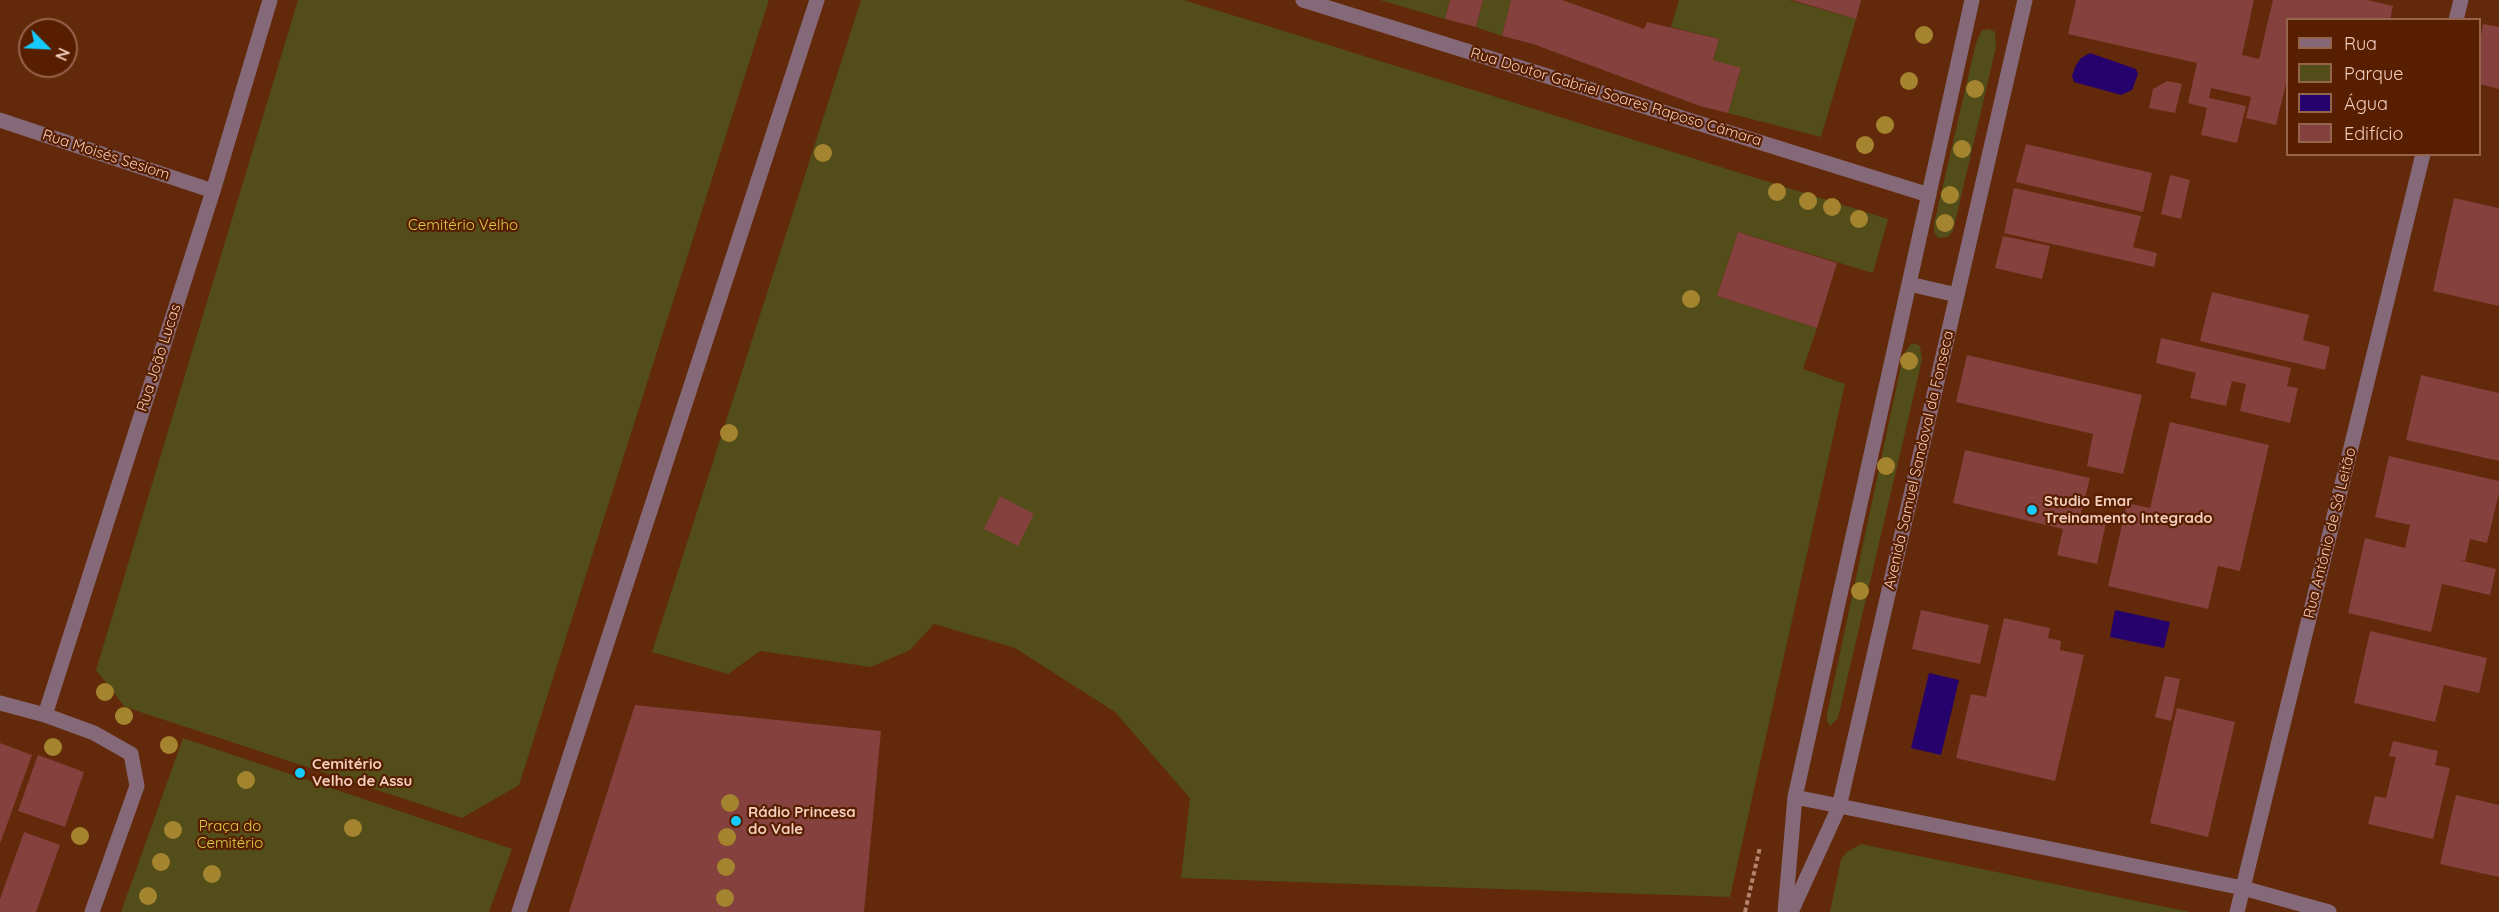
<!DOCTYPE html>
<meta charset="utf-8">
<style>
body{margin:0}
#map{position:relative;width:2499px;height:912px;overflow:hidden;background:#63290b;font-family:Quicksand,sans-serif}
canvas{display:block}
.legend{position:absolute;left:2286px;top:18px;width:195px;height:138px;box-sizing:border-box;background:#571e00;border:2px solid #95644c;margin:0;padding:8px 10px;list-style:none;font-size:18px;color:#f3cebf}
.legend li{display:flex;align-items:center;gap:12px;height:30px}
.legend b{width:30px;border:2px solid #95644c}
.north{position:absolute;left:18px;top:18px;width:60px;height:60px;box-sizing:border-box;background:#571e00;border:2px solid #95644c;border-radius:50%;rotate:114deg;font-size:16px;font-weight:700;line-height:24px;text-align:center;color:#f3cebf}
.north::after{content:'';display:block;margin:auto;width:21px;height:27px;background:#16cafb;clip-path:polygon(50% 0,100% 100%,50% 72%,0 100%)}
</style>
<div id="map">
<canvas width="2499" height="912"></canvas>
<ul class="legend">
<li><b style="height:8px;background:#856978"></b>Rua</li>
<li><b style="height:16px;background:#524d19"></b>Parque</li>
<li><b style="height:16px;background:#26026d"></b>Água</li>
<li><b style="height:16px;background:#84413d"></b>Edifício</li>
</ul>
<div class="north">N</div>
</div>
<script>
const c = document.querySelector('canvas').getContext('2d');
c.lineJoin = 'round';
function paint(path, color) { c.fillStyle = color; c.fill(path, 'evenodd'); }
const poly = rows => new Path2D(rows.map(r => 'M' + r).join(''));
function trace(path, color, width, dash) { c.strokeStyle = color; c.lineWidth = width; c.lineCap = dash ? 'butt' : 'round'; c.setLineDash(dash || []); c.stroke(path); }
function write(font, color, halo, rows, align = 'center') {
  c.font = font + ' Quicksand,sans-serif'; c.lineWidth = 4.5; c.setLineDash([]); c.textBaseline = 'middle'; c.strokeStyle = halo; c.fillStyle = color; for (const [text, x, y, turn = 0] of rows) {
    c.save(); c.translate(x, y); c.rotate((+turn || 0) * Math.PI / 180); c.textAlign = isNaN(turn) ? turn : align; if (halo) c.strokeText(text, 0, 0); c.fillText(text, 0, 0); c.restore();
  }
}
const green = poly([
 [298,0,769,0,519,785,462,818,125,707,96,670],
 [861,0,1184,0,1888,219,1873,273,1738,232,1717,296,1817,328,1803,369,1845,384,1730,897,1181,878,1190,798,1115,712,1015,648,934,624,910,650,871,667,760,651,728,674,652,652],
 [1380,0,1450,0,1445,19],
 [1483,0,1511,0,1502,36,1476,27],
 [1679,0,1789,0,1856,19,1821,137,1728,113,1741,69,1713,60,1719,39,1671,27],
 [1989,29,1995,32,1996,47,1953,231,1948,237,1938,238,1934,232,1934,224,1976,43,1982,30],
 [1914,343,1920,346,1922,360,1838,718,1830,726,1827,721,1827,714,1903,356,1910,345],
 [183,738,512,849,489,912,121,912],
 [1861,844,2190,912,2191,912,1830,912,1841,859,1847,852]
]);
const water = poly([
 [2090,53,2136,69,2138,74,2132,90,2121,95,2074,82,2072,76,2076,65,2081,58],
 [2115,610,2170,622,2164,648,2110,637],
 [1929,673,1959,680,1941,755,1911,748]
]);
const building = poly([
 [1450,0,1483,0,1476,27,1445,19],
 [1511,0,1562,0,1644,29,1647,22,1719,39,1713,60,1741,68,1728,113,1700,106,1533,44,1502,36],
 [1792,0,1861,0,1856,19],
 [2076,0,2254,0,2242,55,2259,59,2273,0,2367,0,2393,6,2390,20,2288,20,2288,75,2276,125,2246,118,2251,97,2211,88,2209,98,2246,106,2237,143,2201,135,2207,108,2188,103,2197,63,2068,34],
 [2483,24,2499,27,2499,89,2480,84,2480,41],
 [2167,81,2182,84,2175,113,2149,108,2153,89],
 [2026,144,2152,173,2143,212,2016,182],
 [2170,175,2190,180,2181,219,2161,214],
 [2014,188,2141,216,2133,247,2157,253,2154,267,2004,233],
 [2454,198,2499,208,2499,306,2433,291],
 [1738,232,1837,263,1817,328,1717,296],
 [2003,236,2050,246,2042,279,1995,268],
 [2212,292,2309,315,2303,340,2330,347,2325,370,2200,341],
 [2161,338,2291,368,2287,386,2298,388,2290,423,2240,411,2246,384,2232,381,2226,406,2190,398,2196,373,2156,363],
 [1967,355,2142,395,2123,474,2087,466,2093,434,1956,402],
 [2421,375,2499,393,2499,461,2406,440],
 [2170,422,2269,445,2240,571,2218,566,2208,609,2108,586,2127,503,2150,508],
 [1965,450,2090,478,2080,517,2106,523,2097,564,2057,555,2063,529,1953,503],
 [2389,456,2499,481,2499,493,2487,543,2470,539,2465,561,2455,559,2496,569,2490,595,2442,584,2431,632,2348,613,2365,538,2405,548,2410,525,2375,517],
 [1000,496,1034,514,1018,546,984,529],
 [1921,610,1989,625,1980,664,1912,649],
 [2004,618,2050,628,2048,638,2061,641,2060,650,2084,655,2055,781,1956,758,1971,694,1986,697],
 [2370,631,2487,658,2479,693,2444,685,2435,722,2354,703],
 [2165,676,2180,679,2171,721,2155,717],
 [635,705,881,731,864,912,569,912],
 [2177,708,2235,722,2208,837,2150,823],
 [2393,741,2438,751,2435,765,2450,768,2433,839,2368,824,2375,796,2386,798,2396,757,2389,756],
 [0,743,32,755,0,844],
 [38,755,84,772,65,827,18,811],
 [2456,795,2499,805,2499,877,2440,864],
 [24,832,60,845,36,912,0,912,0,899]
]);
const path = poly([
 [1745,912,1760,847]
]);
const minor = poly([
 [1303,0,1929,195],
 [2456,20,2461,0],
 [0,120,213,191],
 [1909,284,1957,295],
 [0,703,45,715,94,733,131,754,137,786,92,912],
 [45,715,213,191,270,0],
 [1795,797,2243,888,2329,912],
 [519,912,817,0],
 [1785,912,1795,797,1972,0],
 [1791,912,1839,807,2025,0],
 [2237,912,2423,154]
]);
const trees = [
 [1924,35],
 [1909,81],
 [1975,89],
 [1885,125],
 [1865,145],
 [1962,149],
 [823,153],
 [1777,192],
 [1950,195],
 [1808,201],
 [1832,207],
 [1859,219],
 [1945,223],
 [1691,299],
 [1909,361],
 [729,433],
 [1886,466],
 [1860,591],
 [105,692],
 [124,716],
 [169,745],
 [53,747],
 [246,780],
 [730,803],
 [353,828],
 [173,830],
 [80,836],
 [727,837],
 [161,862],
 [726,867],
 [212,874],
 [148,896],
 [725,898]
];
const markers = [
 [2032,510,6,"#16cafb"],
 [300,773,6,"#16cafb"],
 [736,821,6,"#16cafb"]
];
const streetNames = [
 ["Rua Doutor Gabriel Soares Raposo Câmara",1616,97,17],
 ["Rua Moisés Sesiom",106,155,18],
 ["Rua João Lucas",159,358,-72],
 ["Avenida Samuel Sandoval da Fonseca",1919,460,-77],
 ["Rua Antônio de Sá Leitão",2330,533,-76]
];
const parkNames = [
 ["Cemitério Velho",463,225],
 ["Praça do",230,826],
 ["Cemitério",230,843]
];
const poiNames = [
 ["Studio Emar",2044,501],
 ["Treinamento Integrado",2044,518],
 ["Cemitério",312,764],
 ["Velho de Assu",312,781],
 ["Rádio Princesa",748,812],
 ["do Vale",748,829]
];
paint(green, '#524d19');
paint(water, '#26026d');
paint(building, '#84413d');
trace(path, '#b2836d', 4, [4.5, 3]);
trace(minor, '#856978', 15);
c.fillStyle = '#a5842f';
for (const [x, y] of trees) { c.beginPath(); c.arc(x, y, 9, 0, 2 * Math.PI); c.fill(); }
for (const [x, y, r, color] of markers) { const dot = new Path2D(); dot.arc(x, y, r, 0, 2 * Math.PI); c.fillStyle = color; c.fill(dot); trace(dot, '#571e00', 2); }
write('15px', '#f3cebf', '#571e00', streetNames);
write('15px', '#dbcf4d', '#571e00', parkNames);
write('bold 15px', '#f3cebf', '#571e00', poiNames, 'left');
</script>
